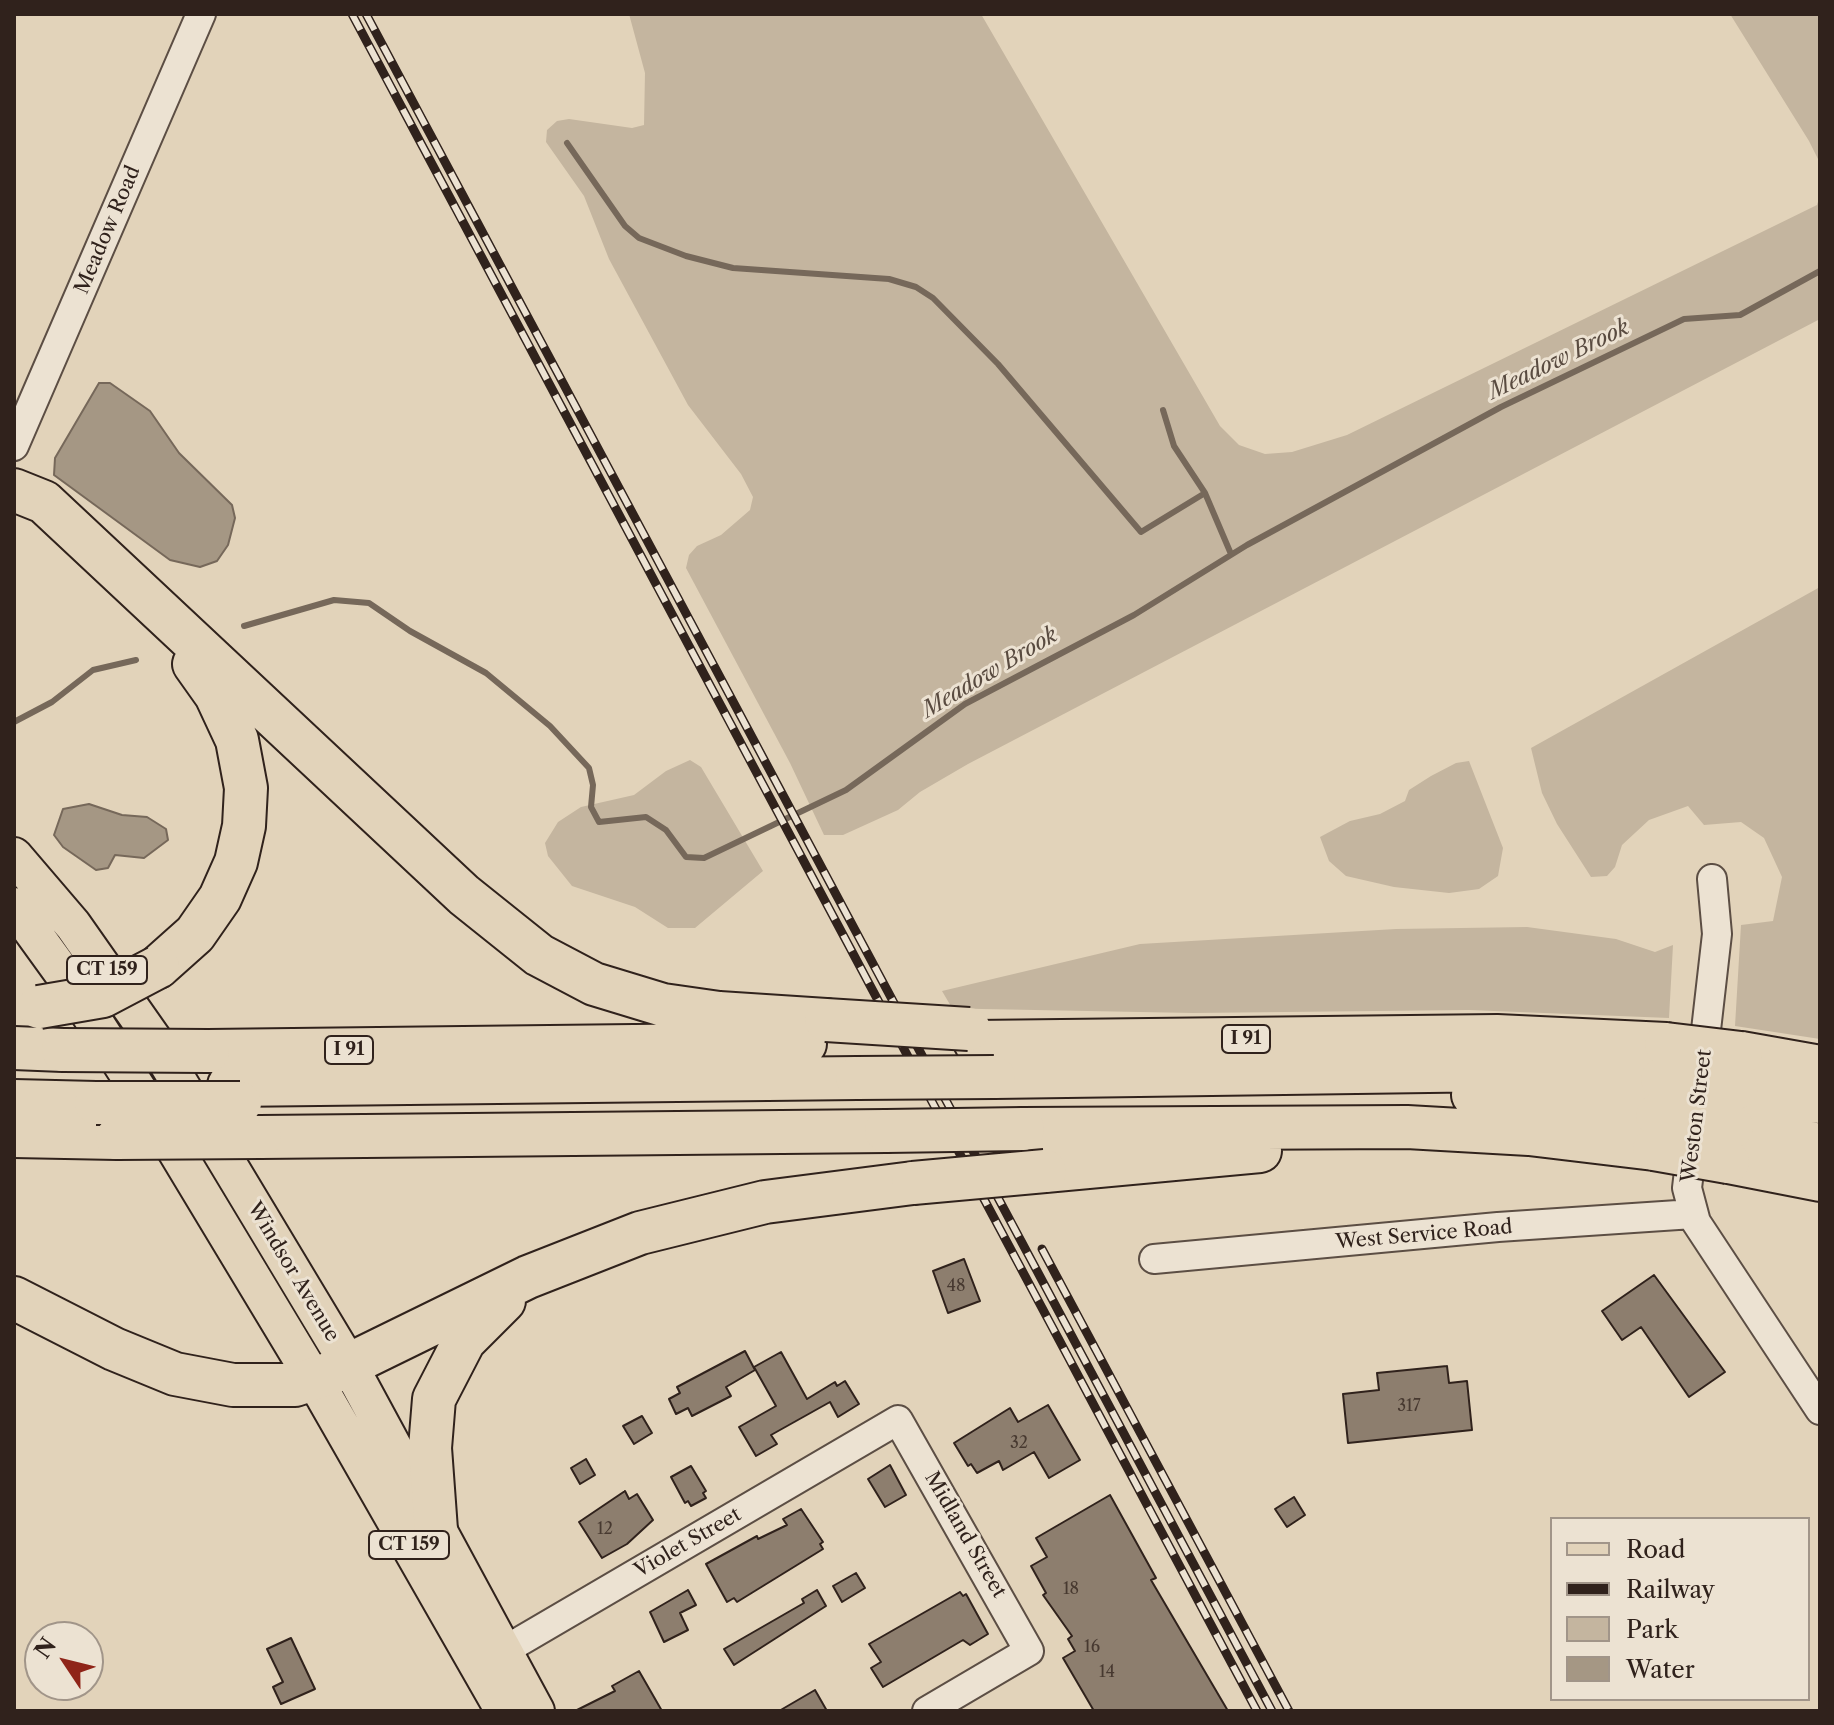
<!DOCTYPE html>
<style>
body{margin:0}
#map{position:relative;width:1834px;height:1725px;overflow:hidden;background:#e2d3ba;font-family:"Libre Caslon Text",serif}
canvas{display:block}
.frame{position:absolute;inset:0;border:16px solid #30221c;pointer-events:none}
.legend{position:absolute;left:1550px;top:1517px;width:260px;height:184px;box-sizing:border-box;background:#ece2d2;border:2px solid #a19589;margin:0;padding:10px 14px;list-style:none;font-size:24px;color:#30221c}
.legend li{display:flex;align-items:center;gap:16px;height:40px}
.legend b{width:40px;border:2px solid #a19589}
.north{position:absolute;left:24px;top:1621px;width:80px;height:80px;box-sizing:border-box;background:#ece2d2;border:2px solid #a19589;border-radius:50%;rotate:305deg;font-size:22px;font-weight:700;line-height:32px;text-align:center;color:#30221c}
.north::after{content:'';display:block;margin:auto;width:28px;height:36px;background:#8f2418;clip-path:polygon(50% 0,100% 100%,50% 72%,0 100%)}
</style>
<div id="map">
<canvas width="1834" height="1725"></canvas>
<div class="frame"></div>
<ul class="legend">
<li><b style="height:10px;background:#e2d3ba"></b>Road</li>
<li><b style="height:10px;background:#30221c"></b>Railway</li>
<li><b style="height:22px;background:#c4b59f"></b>Park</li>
<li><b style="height:22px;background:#a59784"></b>Water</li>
</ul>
<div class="north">N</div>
</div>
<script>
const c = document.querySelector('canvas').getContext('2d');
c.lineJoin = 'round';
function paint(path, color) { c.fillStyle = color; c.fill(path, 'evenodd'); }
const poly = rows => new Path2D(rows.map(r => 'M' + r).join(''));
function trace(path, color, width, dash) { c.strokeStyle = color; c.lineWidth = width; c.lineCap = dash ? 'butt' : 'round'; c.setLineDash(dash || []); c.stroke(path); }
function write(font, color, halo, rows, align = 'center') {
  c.font = font + ' "Libre Caslon Text",serif'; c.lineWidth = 6; c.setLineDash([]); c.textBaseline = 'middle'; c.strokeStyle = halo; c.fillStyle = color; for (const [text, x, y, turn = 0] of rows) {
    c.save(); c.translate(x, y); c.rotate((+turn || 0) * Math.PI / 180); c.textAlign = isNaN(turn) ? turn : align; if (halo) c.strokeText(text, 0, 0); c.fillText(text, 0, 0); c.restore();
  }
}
const green = poly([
 [629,14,981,14,1220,426,1239,445,1265,454,1292,452,1347,435,1817,205,1820,195,1820,319,968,764,920,792,898,810,843,835,824,835,790,763,686,568,689,555,697,546,721,535,750,510,753,497,741,474,688,405,609,259,584,196,546,142,547,130,557,121,569,119,632,128,644,125,645,73],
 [1730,14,1820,14,1820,163,1809,141],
 [1820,587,1820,1039,1735,1026,1741,925,1773,921,1782,877,1764,838,1741,822,1704,825,1688,806,1649,820,1622,845,1615,867,1607,876,1591,877,1557,824,1542,793,1531,748],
 [690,760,701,767,763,871,695,928,668,928,635,907,572,886,548,856,545,843,558,822,581,807,634,795,666,771],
 [1469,761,1503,848,1498,876,1479,889,1449,893,1394,887,1346,876,1329,861,1320,837,1350,821,1380,814,1405,801,1409,790,1431,776,1456,763],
 [1527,927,1616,939,1655,952,1673,945,1669,1018,1469,1010,1193,1013,982,1009,952,1008,942,991,1140,944,1396,929]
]);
const water = poly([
 [99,383,110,383,150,411,179,453,232,505,235,518,228,545,217,561,200,567,170,560,54,475,55,458,99,383],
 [89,804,122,815,147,817,166,829,168,840,144,858,115,855,108,868,96,870,63,847,54,835,63,809,89,804]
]);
const stream = poly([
 [567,143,625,226,639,238,686,256,733,268,889,279,916,287,933,298,998,364,1141,532,1205,493,1231,554],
 [1163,410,1174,446,1205,493],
 [244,626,334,600,369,603,410,631,486,673,550,726,589,768,593,785,591,807,599,822,646,817,666,830,686,857,704,858,846,790,965,704,1134,615,1247,545,1501,407,1684,319,1740,315,1820,271],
 [14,722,52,702,93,670,136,660]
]);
const building = poly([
 [964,1259,980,1301,948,1313,933,1271,964,1259],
 [1654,1275,1725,1372,1689,1397,1641,1327,1622,1340,1602,1311,1654,1275],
 [745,1351,755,1370,726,1387,731,1396,692,1416,688,1408,676,1414,669,1399,680,1393,677,1387,745,1351],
 [781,1352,807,1399,835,1382,837,1386,845,1381,859,1404,838,1417,830,1402,771,1435,777,1444,756,1456,739,1427,776,1406,754,1367,781,1352],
 [1447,1366,1449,1383,1467,1381,1472,1430,1348,1443,1343,1394,1379,1390,1377,1373,1447,1366],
 [1048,1405,1080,1460,1049,1478,1034,1452,1003,1470,999,1461,977,1473,971,1464,968,1466,954,1443,1010,1408,1018,1422,1048,1405],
 [642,1416,652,1433,634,1444,623,1426,642,1416],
 [586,1459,595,1475,580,1484,571,1468,586,1459],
 [890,1465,906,1495,885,1507,868,1479,890,1465],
 [691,1466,706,1491,703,1493,706,1498,691,1506,688,1501,685,1503,671,1477,691,1466],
 [625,1491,629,1499,637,1494,653,1520,627,1544,602,1558,579,1522,625,1491],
 [1110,1495,1156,1578,1151,1580,1228,1711,1094,1711,1063,1658,1075,1651,1068,1639,1072,1636,1043,1595,1046,1593,1031,1566,1047,1557,1036,1538,1110,1495],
 [1294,1497,1305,1515,1287,1527,1275,1509,1294,1497],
 [801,1509,823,1542,820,1544,823,1549,737,1602,734,1598,727,1602,706,1564,757,1536,758,1539,787,1525,783,1519,801,1509],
 [856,1573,865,1588,842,1602,833,1586,856,1573],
 [688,1590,696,1605,680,1613,688,1630,664,1642,650,1612,688,1590],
 [817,1590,826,1606,734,1665,724,1649,804,1603,802,1599,817,1590],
 [960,1592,963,1596,966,1594,988,1634,970,1645,963,1640,883,1687,871,1668,881,1662,869,1644,960,1592],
 [291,1638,315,1689,281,1704,273,1687,283,1682,267,1649,291,1638],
 [639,1671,662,1711,575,1711,615,1691,612,1686,639,1671],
 [815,1690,827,1711,779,1711,815,1690]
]);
const minor = poly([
 [14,446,201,14],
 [1702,1065,1717,934,1712,879],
 [1693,1138,1687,1188,1696,1222,1820,1410],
 [1154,1259,1498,1227,1693,1214],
 [488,1660,898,1420,1029,1651,927,1711]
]);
const major = poly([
 [14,856,73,925,153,1039,349,1365,536,1711],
 [14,906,69,982,158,1121,325,1398,504,1711]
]);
const highway = poly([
 [14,490,44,502,464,895,539,955,594,984,663,1005,719,1013,826,1020],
 [158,967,195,934,220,898,236,862,244,826,246,788,237,740,216,695,194,664],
 [975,1042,1497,1036,1666,1044],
 [14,1048,63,1050],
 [208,1051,805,1044],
 [1741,1053,1820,1067],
 [994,1077,1501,1070,1662,1079],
 [229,1085,857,1078],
 [1737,1088,1820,1102],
 [1473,1095,1657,1115],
 [14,1101,96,1103],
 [1732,1127,1820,1145],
 [1023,1129,1407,1127,1529,1134,1654,1149],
 [14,1136,117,1138],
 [260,1137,886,1131],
 [1728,1162,1820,1180],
 [1045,1171,1260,1151],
 [14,1298,114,1349,175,1374,233,1385,295,1385,334,1372,528,1277,640,1233,765,1202,913,1183],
 [436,1530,430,1448,434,1399,464,1341,504,1301]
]);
const rail = poly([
 [352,14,1257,1711],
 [366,14,1272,1711],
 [1042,1249,1289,1711]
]);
const highwayBridge = poly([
 [39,1007,103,996,158,967],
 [826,1020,969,1029],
 [1666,1044,1741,1053],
 [63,1050,208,1051],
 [857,1078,994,1077],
 [1662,1079,1737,1088],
 [96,1103,240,1103],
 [1657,1115,1732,1127],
 [886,1131,1023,1129],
 [117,1138,260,1137],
 [1654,1149,1728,1162],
 [913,1183,1045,1171]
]);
const numberNames = [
 ["48",956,1286],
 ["317",1409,1406],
 ["32",1019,1443],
 ["12",605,1529],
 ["18",1071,1589],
 ["16",1092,1647],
 ["14",1107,1672]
];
const shields = [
 [107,970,80],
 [1246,1039,48],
 [349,1050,48],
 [409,1545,80]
];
const shieldNames = [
 ["CT 159",107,970],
 ["I 91",1246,1039],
 ["I 91",349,1050],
 ["CT 159",409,1545]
];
const streetNames = [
 ["Meadow Road",108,230,-67],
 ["Weston Street",1697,1116,-83],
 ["West Service Road",1424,1235,-5],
 ["Windsor Avenue",293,1272,59],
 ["Midland Street",965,1535,60],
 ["Violet Street",688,1543,-30]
];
const waterNames = [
 ["Meadow Brook",1559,360,-26],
 ["Meadow Brook",990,673,-31]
];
paint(green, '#c4b59f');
paint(water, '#a59784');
trace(water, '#76685a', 2);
trace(stream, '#76685a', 6);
paint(building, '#8d7e6e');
trace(building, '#30221c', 2);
trace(minor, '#5c4e44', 32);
trace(major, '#30221c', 40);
trace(highway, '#30221c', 46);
trace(minor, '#ece2d2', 28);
trace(major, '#e2d3ba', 36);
trace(highway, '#e2d3ba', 42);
trace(rail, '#30221c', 9);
trace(rail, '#ece2d2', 6, [18]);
trace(highwayBridge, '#30221c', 46, []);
trace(highwayBridge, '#e2d3ba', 42);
write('16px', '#473930', null, numberNames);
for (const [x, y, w] of shields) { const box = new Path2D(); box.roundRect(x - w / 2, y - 14, w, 28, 6); c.fillStyle = '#ece2d2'; c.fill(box); trace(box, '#30221c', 2); }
write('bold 18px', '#30221c', null, shieldNames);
write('20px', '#30221c', '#ece2d2', streetNames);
write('italic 22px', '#594b40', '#ece2d2', waterNames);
</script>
